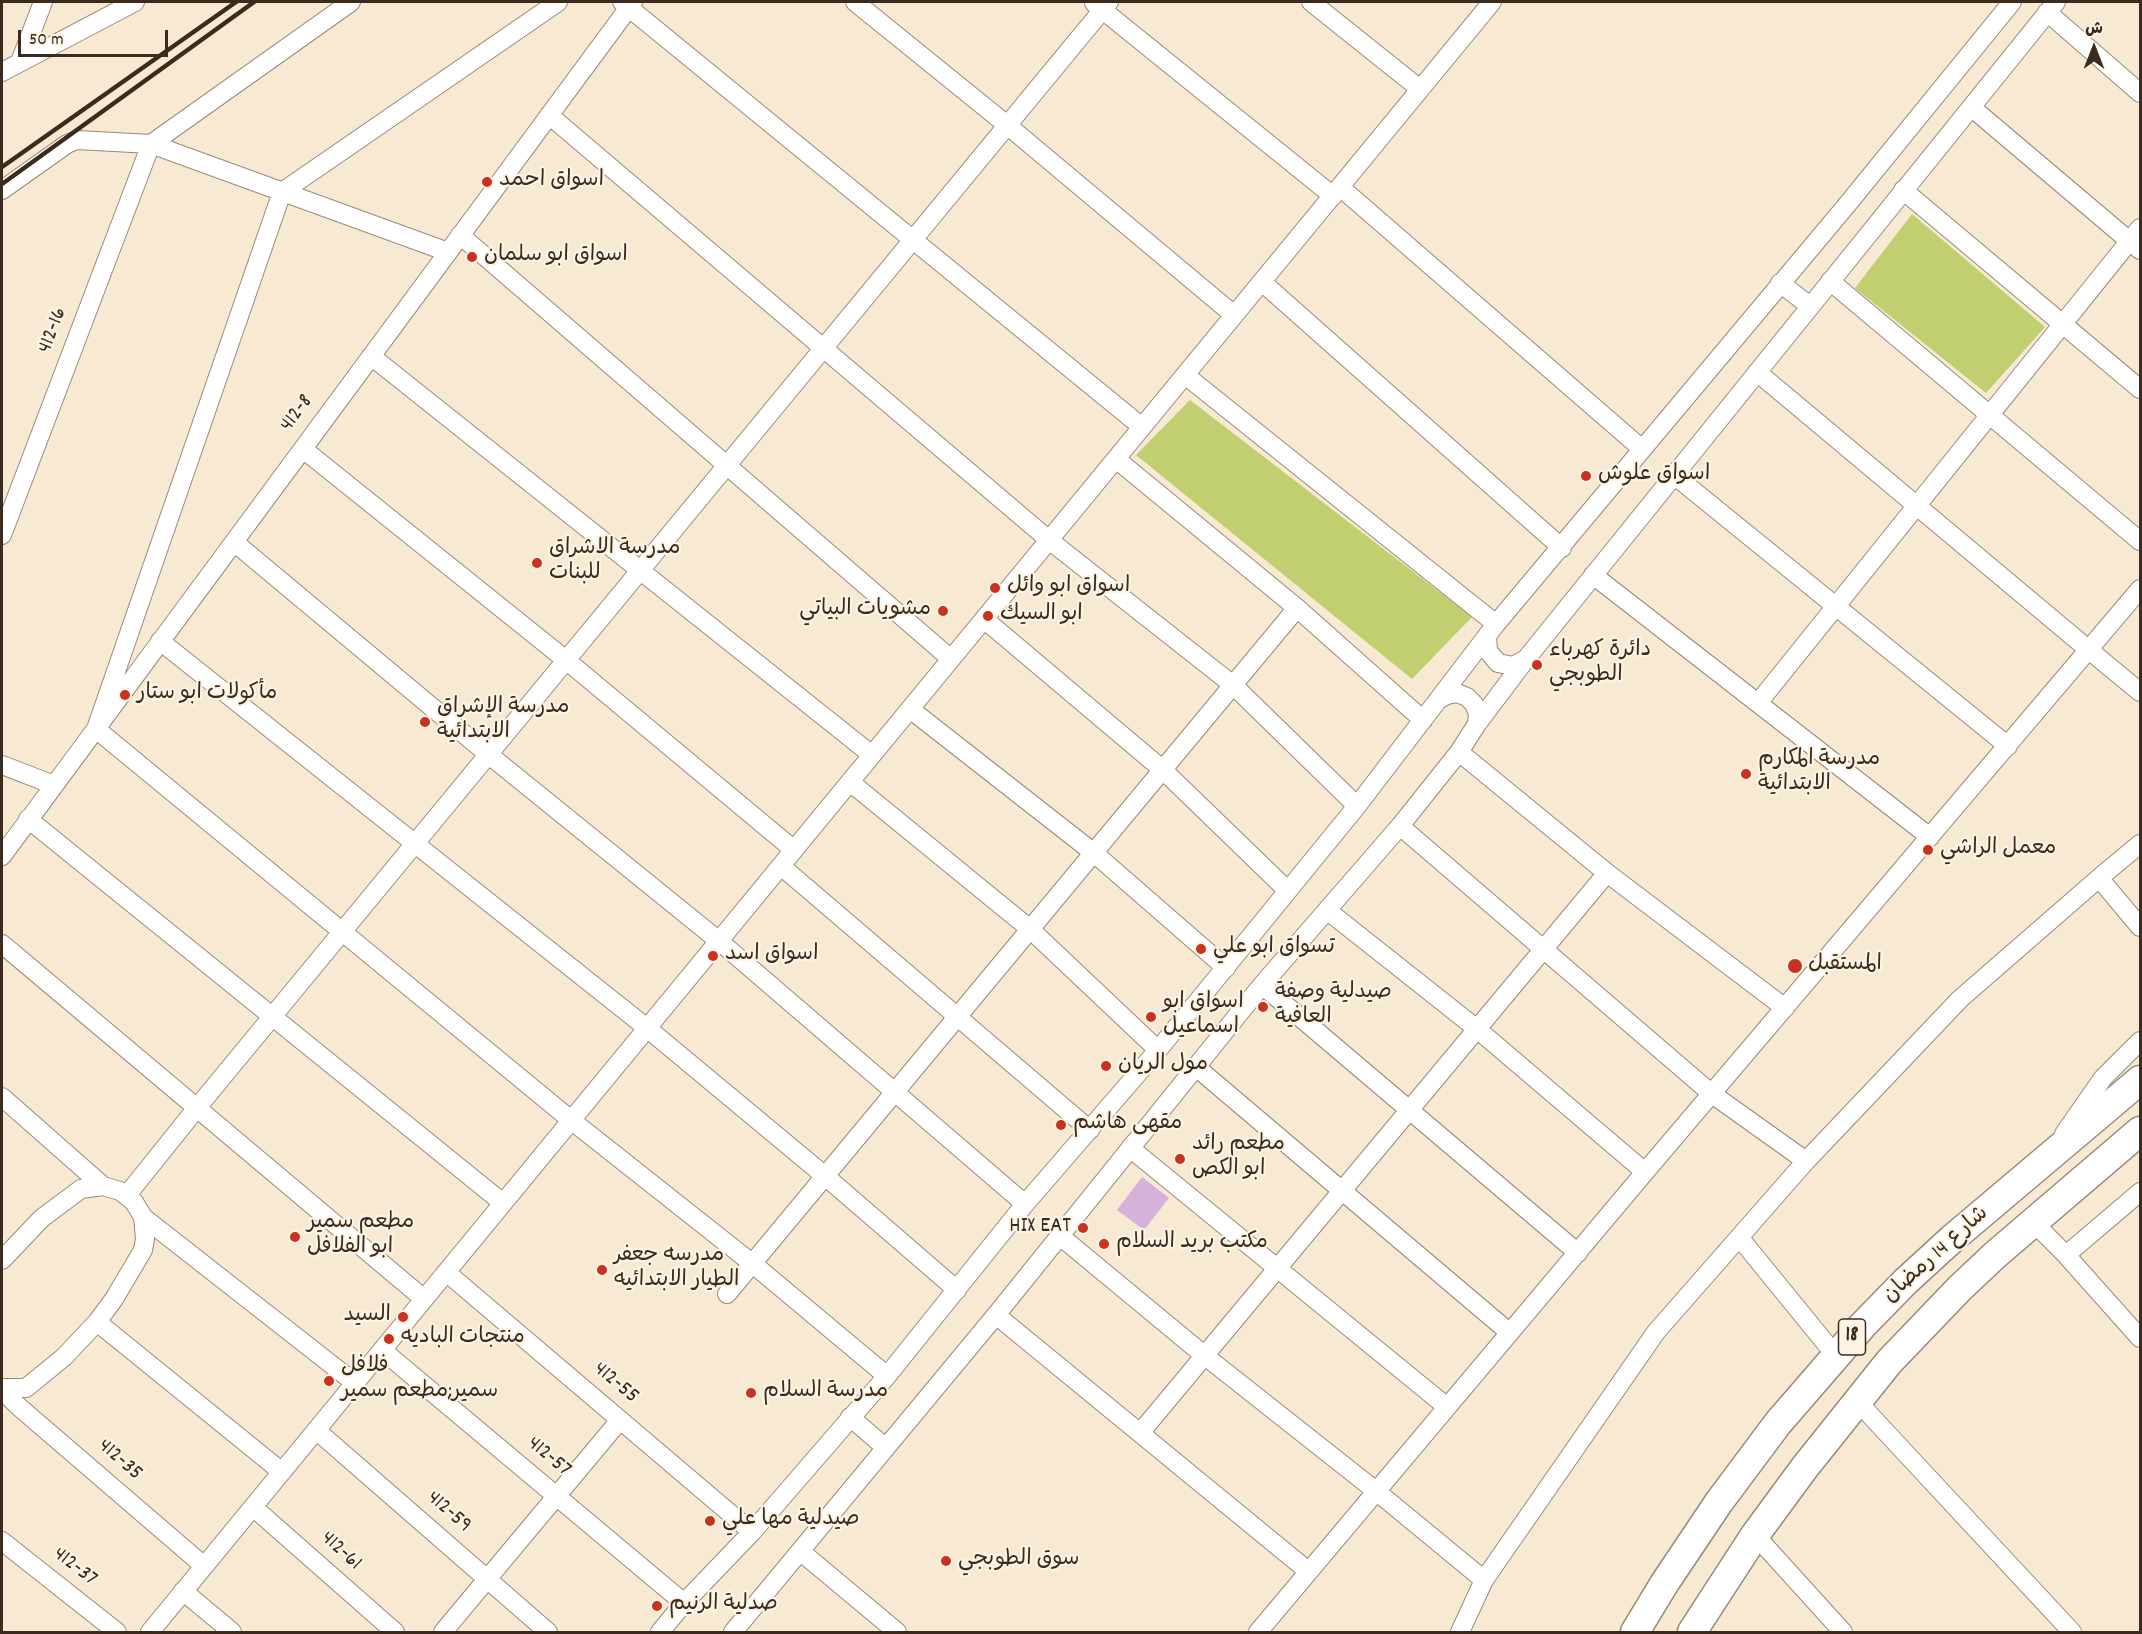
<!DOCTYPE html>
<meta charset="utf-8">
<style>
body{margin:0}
#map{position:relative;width:2142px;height:1634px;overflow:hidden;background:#f7e9d2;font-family:Dekko,"Playpen Sans Arabic",sans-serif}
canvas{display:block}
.frame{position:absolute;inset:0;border:3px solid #3b2a1e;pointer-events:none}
.north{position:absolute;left:2064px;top:18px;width:60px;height:60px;-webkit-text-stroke:4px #fcf5e5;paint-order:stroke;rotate:0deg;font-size:16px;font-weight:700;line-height:24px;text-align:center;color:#3b2a1e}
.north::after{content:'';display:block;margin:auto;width:21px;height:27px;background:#3b2a1e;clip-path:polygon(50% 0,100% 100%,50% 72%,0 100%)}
.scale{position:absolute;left:18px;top:30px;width:150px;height:27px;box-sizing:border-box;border:3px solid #3b2a1e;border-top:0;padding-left:8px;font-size:18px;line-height:21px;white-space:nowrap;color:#3b2a1e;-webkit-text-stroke:4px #fcf5e5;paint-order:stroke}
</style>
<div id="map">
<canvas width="2142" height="1634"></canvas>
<div class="frame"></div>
<div class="north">ش</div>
<div class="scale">50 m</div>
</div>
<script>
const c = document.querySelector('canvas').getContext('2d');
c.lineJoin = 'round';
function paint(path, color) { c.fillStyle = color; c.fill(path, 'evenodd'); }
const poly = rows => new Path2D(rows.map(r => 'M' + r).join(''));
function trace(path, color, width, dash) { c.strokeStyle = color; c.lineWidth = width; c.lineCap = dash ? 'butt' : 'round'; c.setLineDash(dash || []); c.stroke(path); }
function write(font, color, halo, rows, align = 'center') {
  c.font = font + ' Dekko,"Playpen Sans Arabic",sans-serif'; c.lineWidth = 4.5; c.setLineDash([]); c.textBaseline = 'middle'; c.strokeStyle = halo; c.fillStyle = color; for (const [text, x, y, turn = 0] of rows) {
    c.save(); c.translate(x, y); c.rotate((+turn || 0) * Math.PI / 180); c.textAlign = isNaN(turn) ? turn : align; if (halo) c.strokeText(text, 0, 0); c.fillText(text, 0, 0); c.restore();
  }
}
const green = poly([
 [1912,214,2045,327,1986,393,1855,288],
 [1190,400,1472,617,1412,679,1136,455]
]);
const building = poly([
 [1142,1177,1169,1198,1144,1230,1117,1210]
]);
const minor = poly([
 [558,2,282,192,96,729,571,1120,753,1264,887,1376],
 [622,2,1142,427],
 [855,2,1007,125,1234,315],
 [1311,2,1420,89],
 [1094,3,1333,196],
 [2047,12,2140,93],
 [20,62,43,2],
 [2,72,135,2],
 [1971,107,2140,250],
 [549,115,1049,540,1233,685,1357,806],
 [1340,187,1642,449],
 [2,190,67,144,77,140,151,144,448,252],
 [1903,190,2140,389],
 [460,235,951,659],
 [1830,281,2140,541],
 [1262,282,1562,548],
 [1780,283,1810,306],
 [371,356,872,755],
 [1757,372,2089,650,2140,692],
 [1185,375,1496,624],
 [303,449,566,660,794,850],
 [1116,459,1297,608,1423,720],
 [1674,475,2008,746],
 [2,535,151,144,351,2],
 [234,542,488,754,719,941,1025,1204],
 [1593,575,1930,837],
 [984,619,1163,770,1287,890],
 [1487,636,1488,651,1498,663,1513,666,1526,659],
 [160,641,647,1028,825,1176,957,1290],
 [1438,700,1447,695,1457,693,1467,697,1474,704,1478,714,1477,724],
 [1758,703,2140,228],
 [910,709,1094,853,1226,968],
 [1459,752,1607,873,1785,1008],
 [2,765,54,785],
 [850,782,1030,929,1158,1050],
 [28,819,503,1203],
 [1400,826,1712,1094,1806,1161],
 [2,856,633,2],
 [781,866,1090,1130],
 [2099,878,2140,927],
 [1328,911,1477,1029,1645,1172],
 [2,944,424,1299],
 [1262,985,1578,1253],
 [1196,1067,1510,1333],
 [2,1097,103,1186],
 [2064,1134,2103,1078,2140,1041],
 [1130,1148,1447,1407],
 [127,1195,196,1109,1109,2],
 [143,1217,355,1383],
 [2033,1222,2066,1255,2140,1338],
 [1060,1236,1205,1356,1376,1491,1484,1580],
 [1739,1237,1836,1356],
 [2066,1255,2140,1192],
 [2,1260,42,1218,81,1189,103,1186,120,1191,134,1202,143,1217,145,1239,143,1250,114,1299,97,1322,64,1357,26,1388,2,1388],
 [446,1272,752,1532],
 [727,1294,1297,608],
 [996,1315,1308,1571],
 [97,1322,282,1472],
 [382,1350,684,1603],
 [6,1389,10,1398,18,1406,204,1566],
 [1857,1401,2072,1632],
 [850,1417,886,1448],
 [316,1430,548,1632],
 [1140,1433,1607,873],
 [253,1507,395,1632],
 [1755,1535,1843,1632],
 [2,1541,117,1632],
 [800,1551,897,1632],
 [183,1591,232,1632],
 [150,1632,1492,2],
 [443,1632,620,1420],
 [660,1632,684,1603,752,1532,887,1376,1025,1204,1158,1050,1357,806,1496,624,1846,206,2012,2],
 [733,1632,996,1315,1262,985,1400,826,1459,752,1477,724,1526,659,2056,2],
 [1258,1632,1645,1172,2140,589],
 [1460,1632,1484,1580,1656,1332,1806,1161,1960,999,2099,878,2140,844]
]);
const primary = poly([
 [1635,1632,1664,1584,1719,1502,1778,1423,1862,1326,1906,1281,1953,1238,2140,1080],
 [1692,1632,1755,1535,1805,1467,1889,1362,1959,1289,1995,1255,2140,1131]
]);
const rail = poly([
 [2,167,236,2],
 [2,184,254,2]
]);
const markers = [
 [487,182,6,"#c8321e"],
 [472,257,6,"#c8321e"],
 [1586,476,6,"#c8321e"],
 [537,563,6,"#c8321e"],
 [995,588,6,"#c8321e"],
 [943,611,6,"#c8321e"],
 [988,616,6,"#c8321e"],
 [1537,665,6,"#c8321e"],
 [125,695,6,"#c8321e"],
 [425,722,6,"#c8321e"],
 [1746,774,6,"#c8321e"],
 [1928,850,6,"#c8321e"],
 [1201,949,6,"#c8321e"],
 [713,956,6,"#c8321e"],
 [1795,966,8,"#c8321e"],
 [1263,1007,6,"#c8321e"],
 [1151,1017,6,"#c8321e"],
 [1106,1066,6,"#c8321e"],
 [1061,1125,6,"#c8321e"],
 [1180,1159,6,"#c8321e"],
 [1083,1228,6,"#c8321e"],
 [295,1237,6,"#c8321e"],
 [1104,1244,6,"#c8321e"],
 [602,1270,6,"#c8321e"],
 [403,1317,6,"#c8321e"],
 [389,1339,6,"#c8321e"],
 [329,1381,6,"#c8321e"],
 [751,1393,6,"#c8321e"],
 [710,1521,6,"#c8321e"],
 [946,1561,6,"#c8321e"],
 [657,1606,6,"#c8321e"]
];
const shields = [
 [1852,1337,27]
];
const shieldNames = [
 ["18",1852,1337]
];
const poiNames = [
 ["اسواق احمد",499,182],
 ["اسواق ابو سلمان",484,257],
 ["اسواق علوش",1598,476],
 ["مدرسة الاشراق",549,550],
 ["للبنات",549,575],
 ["اسواق ابو وائل",1007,588],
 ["مشويات البياتي",931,611,"right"],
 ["ابو السيك",1000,616],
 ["دائرة كهرباء",1549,652],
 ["الطوبجي",1549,677],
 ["مأكولات ابو ستار",137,695],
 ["مدرسة الإشراق",437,709],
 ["الابتدائية",437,734],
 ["مدرسة المكارم",1758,761],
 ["الابتدائية",1758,786],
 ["معمل الراشي",1940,850],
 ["تسواق ابو علي",1213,949],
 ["اسواق اسد",725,956],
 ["المستقبل",1808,966],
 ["صيدلية وصفة",1275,994],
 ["العافية",1275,1019],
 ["اسواق ابو",1163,1004],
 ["اسماعيل",1163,1029],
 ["مول الريان",1118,1066],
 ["مقهى هاشم",1073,1125],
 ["مطعم رائد",1192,1146],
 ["ابو الكص",1192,1171],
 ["مطعم سمير",307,1224],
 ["ابو الفلافل",307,1249],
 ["HIX EAT",1071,1228,"right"],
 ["مكتب بريد السلام",1116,1244],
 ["مدرسه جعفر",614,1257],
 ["الطيار الابتدائيه",614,1282],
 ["السيد",391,1317,"right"],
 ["منتجات الباديه",401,1339],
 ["فلافل",341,1368],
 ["سمير;مطعم سمير",341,1393],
 ["مدرسة السلام",763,1393],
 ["صيدلية مها علي",722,1521],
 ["سوق الطوبجي",958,1561],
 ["صدلية الرنيم",669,1606]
];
const streetNames = [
 ["412-16",54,331,-69],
 ["412-8",298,414,-53],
 ["شارع 14 رمضان",1937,1256,-42],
 ["412-55",615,1384,40],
 ["412-57",548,1458,40],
 ["412-35",119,1461,41],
 ["412-59",448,1513,41],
 ["412-61",340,1552,42],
 ["412-37",74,1568,38]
];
paint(green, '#c1cf71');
paint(building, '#d6b1dc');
trace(minor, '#998a78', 20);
trace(primary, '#998a78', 31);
trace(minor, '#fff', 18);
trace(primary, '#fff', 28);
trace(rail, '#3b2a1e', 4.5);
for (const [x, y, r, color] of markers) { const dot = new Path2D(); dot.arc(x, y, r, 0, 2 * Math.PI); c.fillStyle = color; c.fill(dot); trace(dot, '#fcf5e5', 2); }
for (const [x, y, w] of shields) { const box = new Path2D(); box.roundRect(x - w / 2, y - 18, w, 36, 4.5); c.fillStyle = '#fcf5e5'; c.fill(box); trace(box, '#3b2a1e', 1.5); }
write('bold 21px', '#3b2a1e', null, shieldNames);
write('22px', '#3b2a1e', '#fcf5e5', poiNames, 'left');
write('22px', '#3b2a1e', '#fcf5e5', streetNames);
</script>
